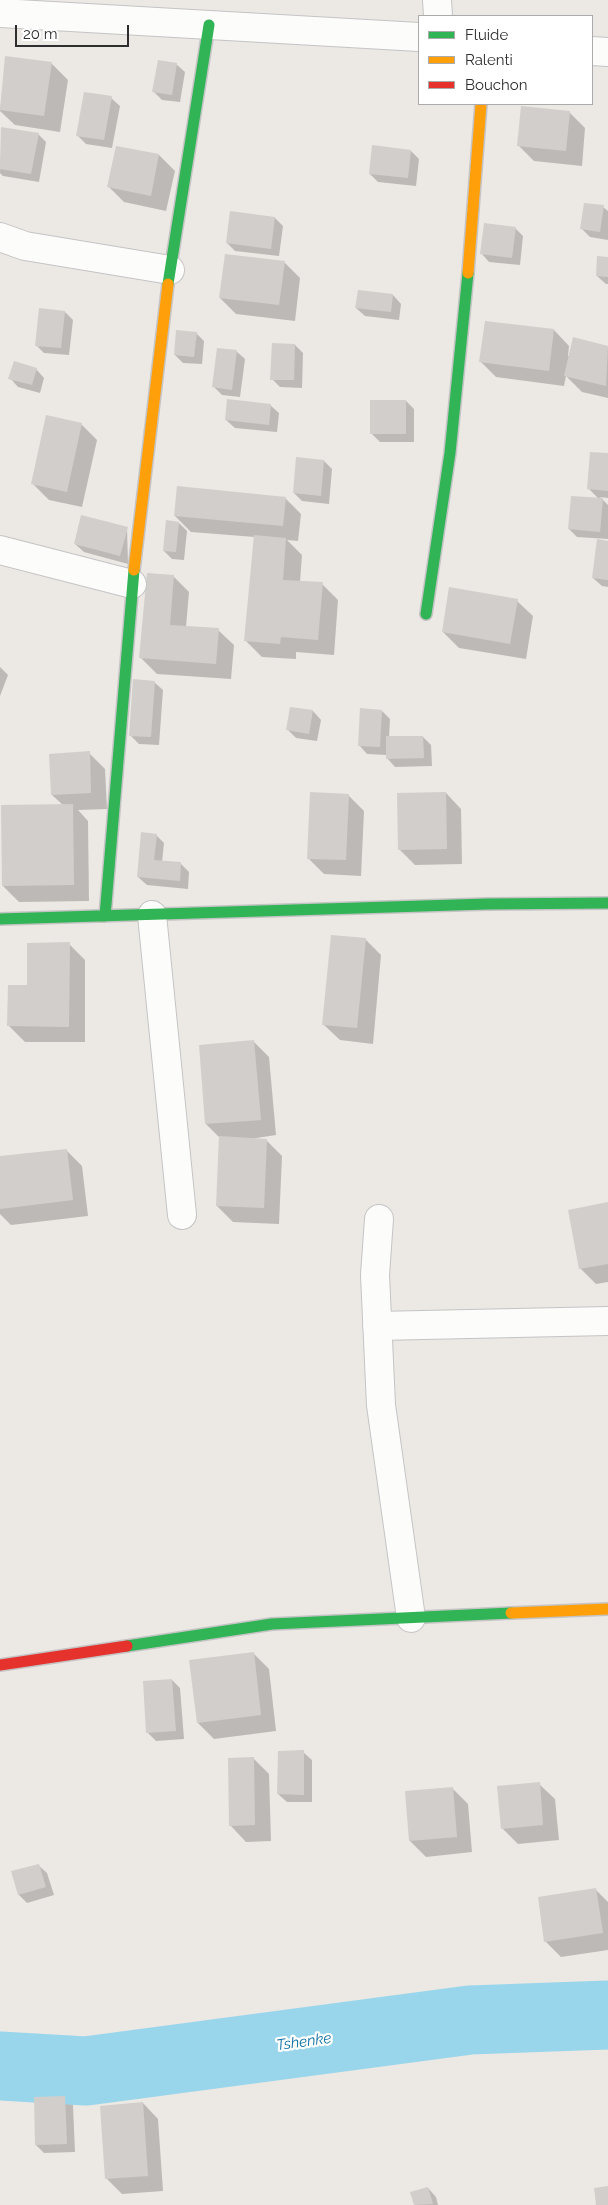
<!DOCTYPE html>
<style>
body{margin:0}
#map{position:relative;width:608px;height:2205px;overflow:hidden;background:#ece8e4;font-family:Raleway,sans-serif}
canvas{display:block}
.legend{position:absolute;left:418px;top:15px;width:175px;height:90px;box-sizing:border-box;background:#fff;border:1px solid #ababab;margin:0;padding:6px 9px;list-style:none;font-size:15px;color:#2e2e2e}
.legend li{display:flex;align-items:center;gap:10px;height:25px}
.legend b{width:25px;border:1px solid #ababab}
.scale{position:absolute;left:15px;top:25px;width:114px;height:22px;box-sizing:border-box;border:2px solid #2e2e2e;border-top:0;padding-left:6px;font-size:15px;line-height:18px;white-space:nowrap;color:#2e2e2e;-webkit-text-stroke:4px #fff;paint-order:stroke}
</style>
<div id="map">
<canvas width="608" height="2205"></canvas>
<ul class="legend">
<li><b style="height:6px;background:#30b455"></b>Fluide</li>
<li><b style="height:6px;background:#ff9f0a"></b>Ralenti</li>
<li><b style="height:6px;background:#e5322d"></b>Bouchon</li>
</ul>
<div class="scale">20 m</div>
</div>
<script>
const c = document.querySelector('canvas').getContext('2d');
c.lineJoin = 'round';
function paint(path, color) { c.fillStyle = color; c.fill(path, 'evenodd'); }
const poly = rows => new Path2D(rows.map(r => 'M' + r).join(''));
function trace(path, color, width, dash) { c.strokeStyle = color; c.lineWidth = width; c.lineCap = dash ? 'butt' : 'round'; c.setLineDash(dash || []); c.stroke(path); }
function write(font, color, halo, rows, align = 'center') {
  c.font = font + ' Raleway,sans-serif'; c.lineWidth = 4.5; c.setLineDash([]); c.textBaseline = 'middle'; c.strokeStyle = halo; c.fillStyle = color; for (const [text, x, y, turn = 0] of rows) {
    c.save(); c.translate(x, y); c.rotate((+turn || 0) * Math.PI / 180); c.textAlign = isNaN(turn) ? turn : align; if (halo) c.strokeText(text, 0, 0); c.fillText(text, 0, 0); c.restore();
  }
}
const shadow = poly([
 [6,57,52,64,68,80,60,132,15,125,0,111],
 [176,64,185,72,180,102,162,100,154,92],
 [111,98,120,106,112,148,86,144,77,135],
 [569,112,585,128,582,166,534,161,518,145],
 [2,128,38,134,46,142,39,182,3,176,0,173],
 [411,151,419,159,416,186,378,182,370,174],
 [159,155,175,171,166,211,124,202,108,186],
 [603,207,608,211,608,240,590,237,582,229],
 [275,218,283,226,279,256,235,251,227,243],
 [515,228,523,236,520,265,489,262,481,253],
 [608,258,608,284,606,284,597,276],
 [284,262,300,278,295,321,236,314,220,298],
 [393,295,401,304,399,320,365,316,356,308],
 [65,312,73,320,69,355,44,353,36,345],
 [554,330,569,346,568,356,570,356,574,339,608,347,608,398,582,392,566,376,564,386,496,377,480,361],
 [196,333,204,341,202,364,183,363,175,355],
 [295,345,303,353,302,388,280,387,272,379],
 [236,351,245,359,240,397,222,395,214,387],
 [36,369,44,378,40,393,18,387,10,378],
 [406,401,414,409,414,442,380,442,372,434],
 [270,405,279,413,277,432,235,428,226,420],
 [81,424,97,440,82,507,49,500,33,484],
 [608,455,608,498,600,497,608,505,608,539,577,537,569,529,599,499,588,488],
 [324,461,332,469,329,504,302,501,294,493],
 [285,498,301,514,298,541,287,540,302,555,300,582,322,584,338,600,334,655,296,652,296,659,262,657,246,641,255,537,191,532,175,516],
 [179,523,187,531,184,560,172,559,164,551],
 [127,528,128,564,84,552,75,544],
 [608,542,608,587,602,586,593,578],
 [173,576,189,592,186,627,218,630,234,645,231,679,157,674,141,658],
 [517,601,533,616,526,659,459,648,443,632],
 [0,667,8,675,0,696],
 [154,682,163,690,159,745,139,744,130,735],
 [291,708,313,711,321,720,317,741,296,738,287,729],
 [382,711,390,719,389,738,423,737,431,745,432,766,395,767,387,758,387,755,367,754,359,745],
 [89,753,105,769,107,809,78,810,88,821,89,901,19,902,3,886,63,805,52,795],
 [446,793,461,809,462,864,415,865,399,849],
 [348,795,364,811,361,876,324,874,308,858],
 [156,835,164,843,162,862,181,864,189,872,188,889,147,885,138,877],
 [365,939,381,955,373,1044,340,1040,324,1025],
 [69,944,85,960,85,1042,25,1042,9,1026],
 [253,1041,269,1057,276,1135,250,1139,266,1140,282,1156,279,1224,233,1222,217,1206,220,1138,206,1124],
 [66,1150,82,1166,88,1216,11,1225,0,1214,0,1157],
 [608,1204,608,1282,596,1284,580,1268],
 [253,1653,269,1669,276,1731,214,1739,198,1723],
 [172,1680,180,1688,184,1739,156,1741,148,1733],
 [303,1752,312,1760,312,1802,287,1802,278,1794],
 [253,1758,269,1774,271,1841,246,1842,231,1826],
 [539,1784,555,1799,559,1840,518,1844,502,1828],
 [452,1788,468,1804,472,1852,426,1857,410,1841,406,1792],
 [38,1865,47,1873,54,1895,27,1903,19,1895,13,1872],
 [596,1890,608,1902,608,1950,561,1957,545,1941],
 [65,2097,73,2105,75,2152,44,2153,36,2145],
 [143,2103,158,2119,163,2191,122,2194,106,2178],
 [428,2188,436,2197,438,2205,415,2205,411,2193]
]);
const river = poly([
 [0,2066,86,2071,470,2020,608,2015]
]);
const building = poly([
 [5,56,52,62,44,116,0,110],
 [158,60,177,63,172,95,152,92],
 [84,92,112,96,104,140,76,136],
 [521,106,570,111,566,151,517,146],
 [1,127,39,133,31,174,0,169],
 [372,145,411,150,408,178,369,174],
 [116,146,159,154,151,196,107,187],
 [584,203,604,205,600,232,580,229],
 [230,211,275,217,271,249,226,243],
 [484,223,516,227,512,258,480,254],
 [225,254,285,261,279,305,219,298],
 [597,256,608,257,608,277,596,276],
 [358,290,393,294,391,312,355,308],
 [39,308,65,311,61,348,35,346],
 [485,321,554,329,549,371,479,362],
 [176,330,197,332,194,357,174,355],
 [573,337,608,346,606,386,564,376],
 [272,343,295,344,294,380,270,380],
 [217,348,237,350,232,390,212,387],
 [14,361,37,368,32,385,8,379],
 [227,399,271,404,269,425,225,420],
 [370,400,406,400,406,434,370,434],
 [46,415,82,423,67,492,31,484],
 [590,452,608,453,608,491,587,489],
 [296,457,324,460,321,496,293,493],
 [177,486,286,497,283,526,174,516],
 [571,496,603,498,600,532,568,529],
 [81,515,128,527,120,556,74,544],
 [166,520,179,522,176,552,163,551],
 [254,535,286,538,283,580,323,582,318,640,281,637,280,644,244,641],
 [597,539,608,541,608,580,592,578],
 [147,573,174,575,170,625,219,628,216,664,139,658],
 [449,587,518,599,510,644,442,632],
 [133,679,155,681,151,737,129,736],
 [290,707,313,710,309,734,286,730],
 [360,708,382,710,380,747,358,746],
 [386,736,423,736,424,758,386,759],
 [90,751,91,793,51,795,49,754],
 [310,792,349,794,346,860,307,859],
 [446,792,447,849,398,850,397,793],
 [73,804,74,885,2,886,1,805],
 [141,832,157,834,154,860,181,862,180,881,137,877],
 [331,935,366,938,357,1028,322,1025],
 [70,942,69,1027,7,1026,8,985,27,985,27,943],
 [254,1040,261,1120,205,1124,199,1045],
 [219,1136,267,1139,264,1208,216,1206],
 [67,1149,73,1200,0,1209,0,1156],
 [608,1202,608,1264,579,1269,568,1210],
 [254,1652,261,1715,197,1723,189,1660],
 [172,1679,176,1731,146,1733,143,1681],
 [304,1750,304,1795,277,1794,278,1751],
 [254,1757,255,1825,229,1826,228,1758],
 [540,1782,543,1825,501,1829,497,1786],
 [453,1787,457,1837,409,1841,405,1791],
 [39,1864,46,1887,18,1895,11,1871],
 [596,1888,603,1933,544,1942,538,1897],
 [65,2096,67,2144,35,2145,34,2097],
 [143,2102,148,2176,105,2179,100,2106],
 [608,2186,608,2205,596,2205,594,2188],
 [428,2187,433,2204,414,2205,410,2192]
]);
const street = poly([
 [437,0,438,16],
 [0,13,419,37],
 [592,51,608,52],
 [0,237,25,246,170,270],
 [0,550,132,584],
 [152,915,182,1215],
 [379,1219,375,1275,381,1405,411,1618],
 [377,1326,608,1321]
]);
const fast = poly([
 [168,284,209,25],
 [426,614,450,453,468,273],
 [105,916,134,570],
 [0,919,487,904,608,903],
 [127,1646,272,1624,511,1613]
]);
const slow = poly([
 [468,273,481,104],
 [134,570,168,284],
 [511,1613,608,1609]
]);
const jam = poly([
 [0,1665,127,1646]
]);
const waterNames = [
 ["Tshenke",304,2042,-8]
];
paint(shadow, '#0003');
trace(river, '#99d6ec', 69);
paint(building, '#d1cecb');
trace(street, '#c5c4c5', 30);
trace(fast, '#c5c4c5', 14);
trace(slow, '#c5c4c5', 14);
trace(jam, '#c5c4c5', 14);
trace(street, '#fcfcfb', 28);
trace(fast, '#30b455', 11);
trace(slow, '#ff9f0a', 11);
trace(jam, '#e5322d', 11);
write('italic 15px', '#0d6fa3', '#fff', waterNames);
</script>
